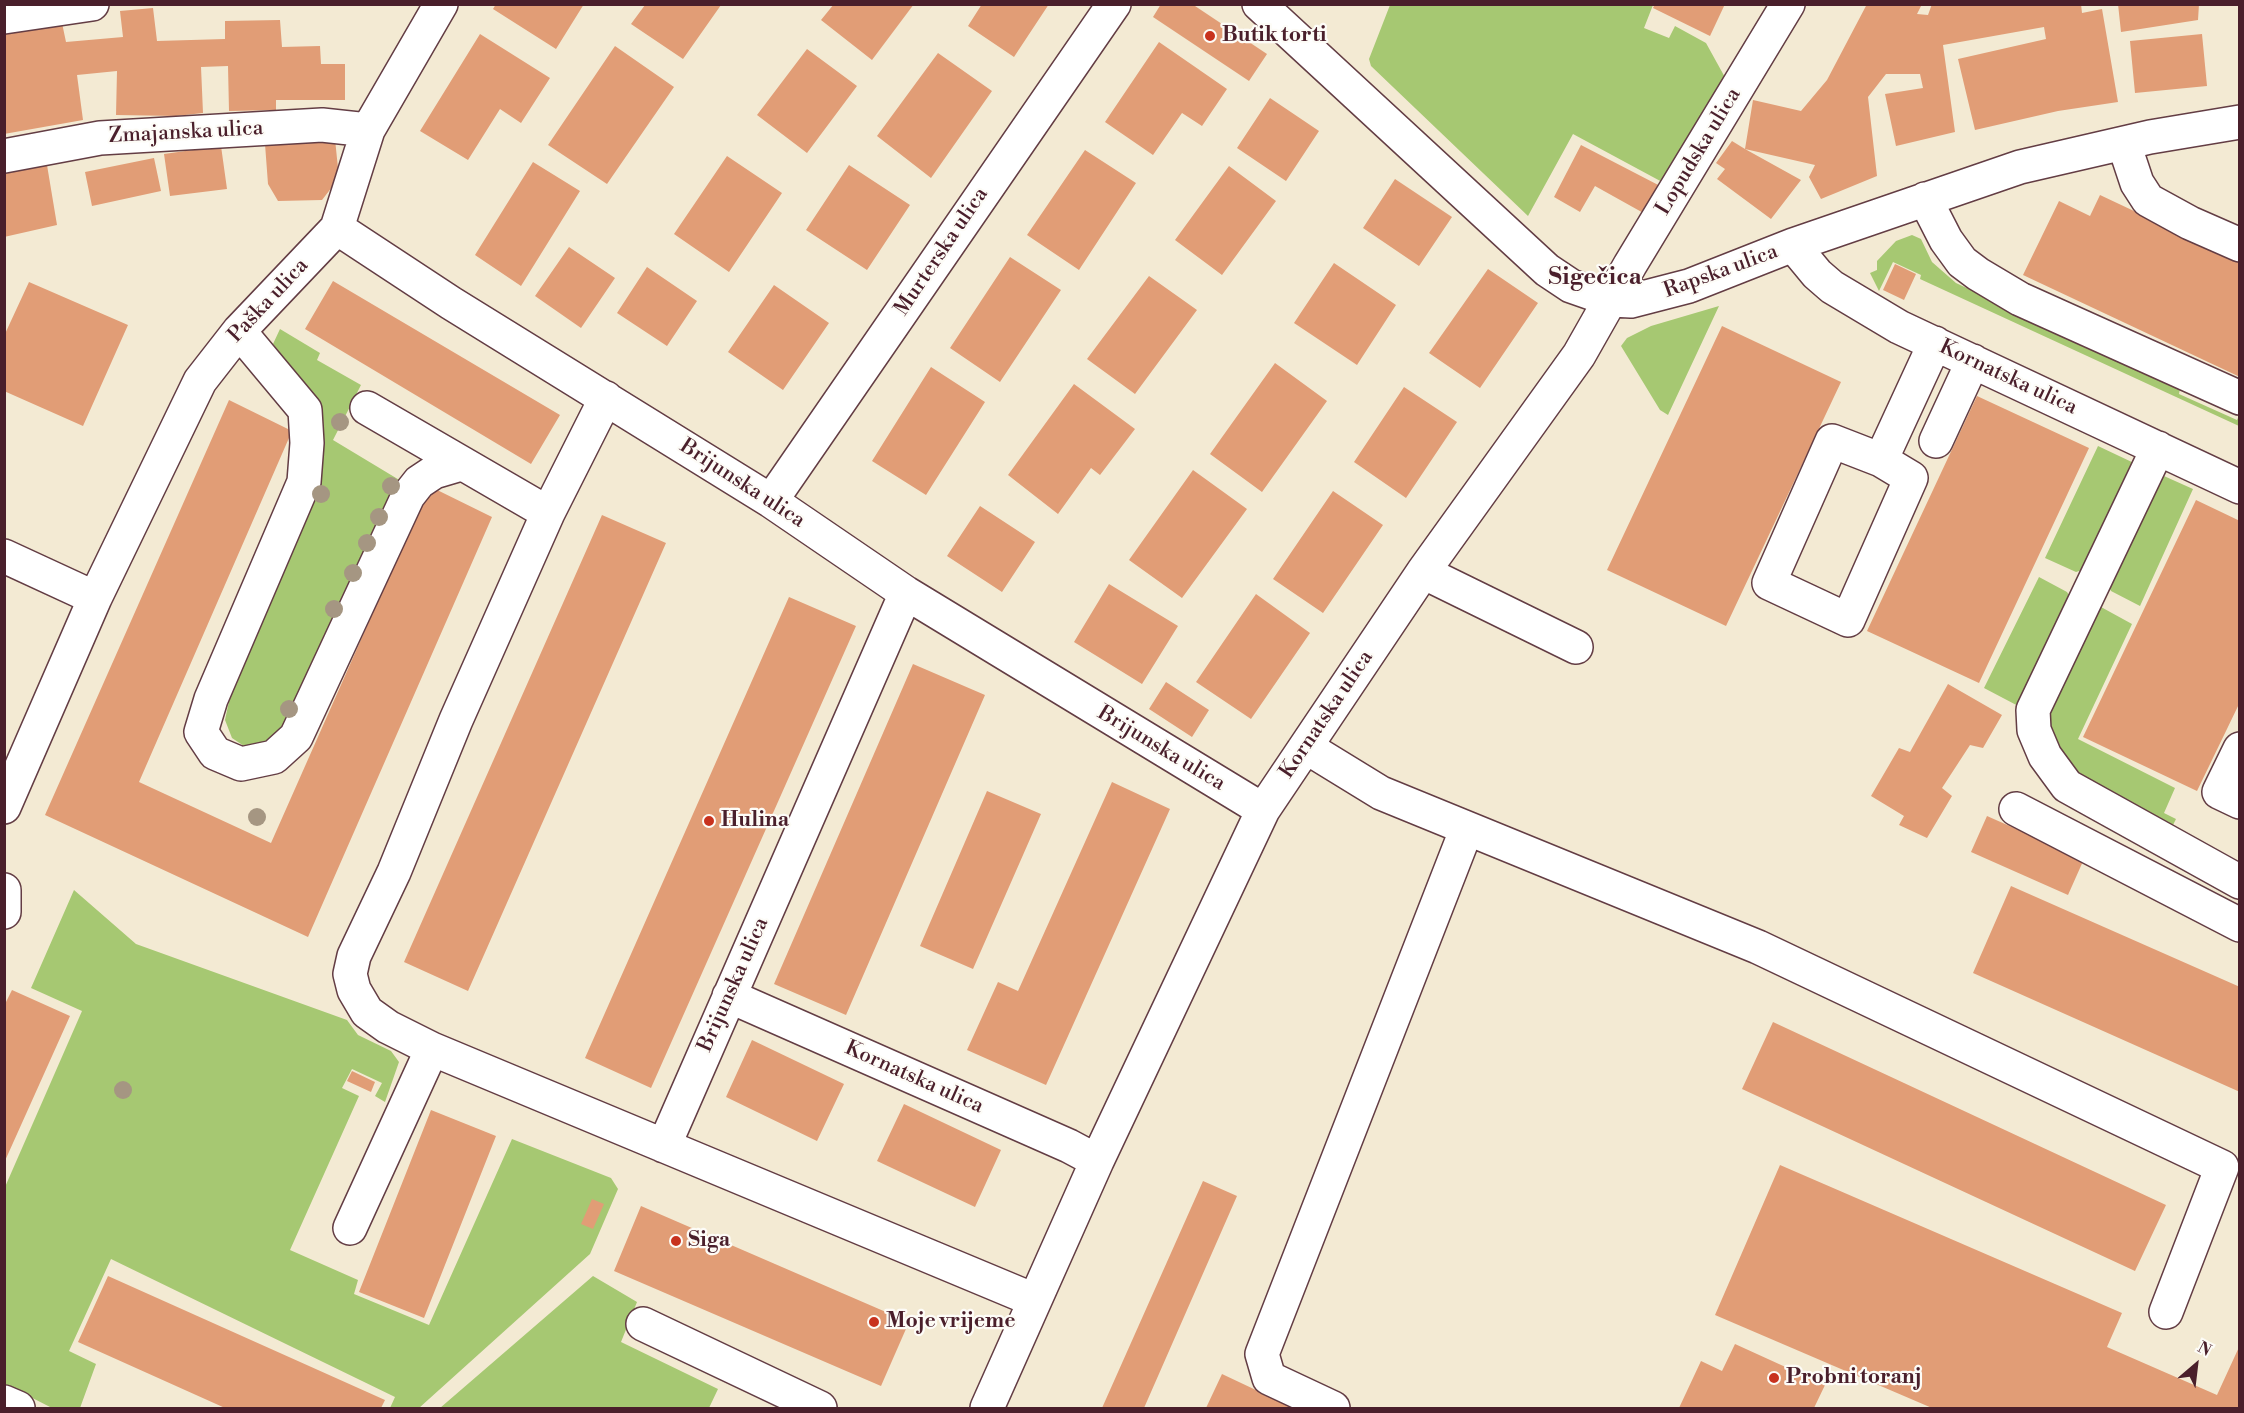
<!DOCTYPE html>
<meta charset="utf-8">
<style>
body{margin:0}
#map{position:relative;width:2244px;height:1413px;overflow:hidden;background:#f3ead3;font-family:"Libre Bodoni",serif}
canvas{display:block}
.frame{position:absolute;inset:0;border:6px solid #4a1f2b;pointer-events:none}
.north{position:absolute;left:2166px;top:1335px;width:60px;height:60px;-webkit-text-stroke:4px #fdfcf7;paint-order:stroke;rotate:28deg;font-size:16px;font-weight:700;line-height:24px;text-align:center;color:#4a1f2b}
.north::after{content:'';display:block;margin:auto;width:21px;height:27px;background:#4a1f2b;clip-path:polygon(50% 0,100% 100%,50% 72%,0 100%)}
</style>
<div id="map">
<canvas width="2244" height="1413"></canvas>
<div class="frame"></div>
<div class="north">N</div>
</div>
<script>
const c = document.querySelector('canvas').getContext('2d');
c.lineJoin = 'round';
function paint(path, color) { c.fillStyle = color; c.fill(path, 'evenodd'); }
const poly = rows => new Path2D(rows.map(r => 'M' + r).join(''));
function trace(path, color, width, dash) { c.strokeStyle = color; c.lineWidth = width; c.lineCap = dash ? 'butt' : 'round'; c.setLineDash(dash || []); c.stroke(path); }
function write(font, color, halo, rows, align = 'center') {
  c.font = font + ' "Libre Bodoni",serif'; c.lineWidth = 4.5; c.setLineDash([]); c.textBaseline = 'middle'; c.strokeStyle = halo; c.fillStyle = color; for (const [text, x, y, turn = 0] of rows) {
    c.save(); c.translate(x, y); c.rotate((+turn || 0) * Math.PI / 180); c.textAlign = isNaN(turn) ? turn : align; if (halo) c.strokeText(text, 0, 0); c.fillText(text, 0, 0); c.restore();
  }
}
const green = poly([
 [1390,5,1653,5,1644,28,1669,38,1675,26,1706,43,1727,81,1664,183,1573,134,1528,216,1371,66,1369,59],
 [1912,235,1921,239,1932,262,1956,283,2180,388,2179,394,2237,420,2239,416,2239,426,1920,279,1921,275,1893,262,1879,291,1870,273,1877,270,1877,261,1896,241],
 [1719,306,1668,415,1660,410,1621,346,1627,338,1651,326],
 [280,329,320,353,317,360,361,385,333,440,406,484,291,729,272,743,247,748,232,738,225,720,234,678,312,396,273,344],
 [2098,446,2136,464,2089,568,2076,572,2045,558],
 [2155,472,2193,489,2140,606,2111,591,2106,578],
 [2039,577,2067,592,2073,602,2022,708,1984,688],
 [2101,607,2132,624,2078,739,2175,788,2164,813,2176,819,2169,833,2071,779,2041,718,2091,610],
 [74,890,136,944,347,1020,358,1035,391,1051,399,1062,385,1102,375,1096,382,1083,352,1069,342,1088,359,1096,290,1250,358,1280,354,1294,429,1325,512,1139,611,1178,618,1189,590,1254,419,1408,390,1408,395,1397,111,1259,69,1351,96,1364,80,1408,52,1408,5,1384,5,1187,82,1011,31,988],
 [593,1276,637,1302,621,1342,718,1389,709,1408,440,1408]
]);
const building = poly([
 [496,4,584,4,556,49,493,9],
 [834,4,914,4,872,60,821,20],
 [982,4,1049,4,1014,57,968,26],
 [1161,4,1192,4,1267,54,1249,81,1153,17],
 [1655,4,1725,4,1710,36,1653,8],
 [1867,4,1922,4,1917,14,1928,15,1932,4,2081,4,2082,13,2102,9,2118,102,2058,111,1975,130,1958,59,2046,39,2044,27,1943,45,1955,132,1896,146,1885,94,1923,88,1920,74,1886,74,1868,97,1877,176,1821,199,1809,177,1815,165,1745,149,1801,180,1771,219,1717,179,1725,169,1716,163,1732,141,1745,149,1753,100,1801,111,1827,80],
 [2118,4,2199,4,2198,20,2121,32],
 [645,5,721,5,683,59,631,24],
 [153,8,157,41,225,39,225,21,280,20,282,47,320,46,321,64,345,64,345,100,276,100,276,110,229,111,228,66,201,67,203,113,176,116,116,115,117,71,77,75,83,120,4,134,4,34,62,23,66,42,123,37,120,11],
 [480,34,550,78,521,123,500,109,468,160,420,131],
 [2202,34,2207,86,2135,93,2130,41],
 [1159,42,1227,89,1202,126,1182,113,1153,155,1105,122],
 [615,46,674,87,607,184,548,145],
 [807,49,857,86,807,153,757,115],
 [938,53,992,91,931,178,877,136],
 [1270,98,1319,131,1286,181,1237,148],
 [335,139,339,178,322,200,278,201,268,184,265,144],
 [1581,145,1664,188,1647,215,1595,186,1580,212,1554,197],
 [221,146,227,189,170,196,164,154],
 [1085,150,1136,183,1079,270,1027,235],
 [727,156,782,193,729,272,674,234],
 [154,158,161,191,92,206,85,172],
 [533,162,580,191,521,286,475,255],
 [47,165,57,225,4,237,4,174],
 [849,165,910,205,867,270,806,230],
 [1229,166,1276,201,1222,275,1175,240],
 [1395,179,1452,217,1419,266,1363,228],
 [2100,195,2240,261,2240,377,2023,275,2059,201,2090,216],
 [569,247,615,278,581,328,535,296],
 [1010,257,1061,290,1000,382,950,348],
 [1334,263,1396,305,1357,365,1294,323],
 [1895,264,1916,274,1904,300,1883,290],
 [647,267,697,301,667,346,617,313],
 [1488,269,1538,303,1480,388,1429,353],
 [1149,276,1197,310,1135,394,1087,359],
 [333,281,560,415,531,464,305,329],
 [29,282,128,325,83,426,4,391,4,336],
 [774,285,829,323,783,390,728,352],
 [1722,326,1841,382,1726,626,1607,570],
 [1275,363,1327,401,1262,492,1210,454],
 [931,367,985,402,926,495,872,461],
 [1074,384,1135,429,1100,475,1091,468,1058,514,1008,475],
 [1404,387,1457,422,1406,498,1354,462],
 [1977,396,2089,448,1979,683,1867,631],
 [229,400,292,431,139,782,271,843,429,486,492,517,308,937,45,815],
 [1193,470,1247,509,1182,598,1129,560],
 [1333,491,1383,525,1323,613,1273,579],
 [2196,500,2240,521,2240,702,2197,791,2083,737],
 [980,506,1035,542,1002,592,947,556],
 [602,515,666,543,468,991,404,962],
 [1109,584,1178,626,1142,684,1074,642],
 [1256,594,1310,633,1251,719,1196,682],
 [789,597,856,626,651,1088,585,1058],
 [913,664,985,695,846,1015,774,984],
 [1166,682,1209,710,1192,737,1149,709],
 [1948,684,2002,715,1983,748,1970,745,1942,788,1952,796,1927,838,1899,825,1904,816,1871,796,1899,748,1910,752],
 [1112,782,1170,809,1046,1085,967,1050,998,982,1018,991],
 [987,791,1041,814,973,969,920,946],
 [1987,816,2084,859,2068,895,1971,852],
 [2011,886,2240,987,2240,1092,1973,973],
 [12,990,70,1016,4,1163,4,1006],
 [1773,1022,2166,1205,2135,1271,1742,1089],
 [752,1040,844,1084,817,1141,726,1097],
 [352,1071,375,1082,371,1092,347,1081],
 [904,1104,1001,1150,975,1207,877,1161],
 [431,1110,496,1136,424,1318,359,1292],
 [1780,1165,2122,1313,2107,1347,2217,1395,2240,1345,2240,1408,1932,1408,1715,1315],
 [1203,1181,1237,1196,1144,1408,1102,1408],
 [592,1199,604,1204,593,1229,581,1224],
 [641,1206,909,1322,881,1386,614,1271],
 [108,1276,385,1400,381,1408,225,1408,78,1342],
 [1735,1344,1825,1385,1814,1408,1679,1408,1701,1361,1722,1371],
 [1222,1374,1294,1408,1206,1408]
]);
const minor = poly([
 [1259,4,1547,270,1571,286,1611,300,1631,301,1689,286,1793,245,2020,167,2150,137,2240,122],
 [4,17,92,4],
 [2124,144,2137,183,2148,200,2190,223,2240,245],
 [4,156,100,138,322,125,368,130],
 [1925,199,1946,240,1962,262,1978,274,2020,299,2240,398],
 [337,228,451,303,771,501,906,593,1263,810],
 [1793,245,1817,274,1832,287,1899,327,2240,487],
 [239,331,305,410,307,443,304,482,211,699,201,732,215,753,241,764,274,757,296,737,408,496,419,482,434,472,461,464],
 [606,398,548,513,456,720,394,872,354,956,350,974,354,990,367,1012,388,1027,432,1049,1034,1300],
 [367,408,548,513],
 [1936,441,1973,361],
 [2158,448,2033,710,2034,730,2045,756,2067,786,2240,882],
 [1881,460,1832,441,1769,583,1848,620,1911,478,1881,460,1935,343],
 [771,501,1114,4],
 [4,556,95,598],
 [1423,572,1576,647],
 [1306,747,1381,793,1758,947,2222,1167,2166,1312],
 [2240,749,2219,792,2240,802],
 [4,807,95,598,200,381,239,331,337,228,368,130,441,4],
 [2016,809,2240,925],
 [4,890,4,912],
 [729,996,1069,1146,1097,1161],
 [664,1146,906,593],
 [350,1228,432,1049],
 [643,1324,820,1408],
 [4,1402,18,1408],
 [987,1408,1097,1161,1263,810,1423,572,1579,355,1630,265,1788,4],
 [1333,1408,1269,1378,1262,1354,1467,828]
]);
const trees = [
 [340,422],
 [391,486],
 [321,494],
 [379,517],
 [367,543],
 [353,573],
 [334,609],
 [289,709],
 [257,817],
 [123,1090]
];
const markers = [
 [1210,36,6,"#c8321e"],
 [709,821,6,"#c8321e"],
 [676,1241,6,"#c8321e"],
 [874,1322,6,"#c8321e"],
 [1774,1378,6,"#c8321e"]
];
const poiNames = [
 ["Butik torti",1222,36],
 ["Hulina",721,821],
 ["Siga",688,1241],
 ["Moje vrijeme",886,1322],
 ["Probni toranj",1786,1378]
];
const streetNames = [
 ["Zmajanska ulica",186,133,-3],
 ["Lopudska ulica",1699,152,-59],
 ["Murterska ulica",942,252,-56],
 ["Rapska ulica",1721,272,-20],
 ["Paška ulica",269,301,-47],
 ["Kornatska ulica",2008,378,25],
 ["Brijunska ulica",742,484,33],
 ["Kornatska ulica",1327,715,-56],
 ["Brijunska ulica",1161,749,31],
 ["Brijunska ulica",734,985,-66],
 ["Kornatska ulica",914,1078,24]
];
const quarterNames = [
 ["Sigečica",1595,278]
];
paint(green, '#a6c872');
paint(building, '#e19d76');
trace(minor, '#633d44', 36);
trace(minor, '#fff', 33);
c.fillStyle = '#a59682';
for (const [x, y] of trees) { c.beginPath(); c.arc(x, y, 9, 0, 2 * Math.PI); c.fill(); }
for (const [x, y, r, color] of markers) { const dot = new Path2D(); dot.arc(x, y, r, 0, 2 * Math.PI); c.fillStyle = color; c.fill(dot); trace(dot, '#fdfcf7', 2); }
write('bold 21px', '#4a1f2b', '#fdfcf7', poiNames, 'left');
write('21px', '#4a1f2b', '#fdfcf7', streetNames);
write('bold 24px', '#4a1f2b', '#fdfcf7', quarterNames);
</script>
